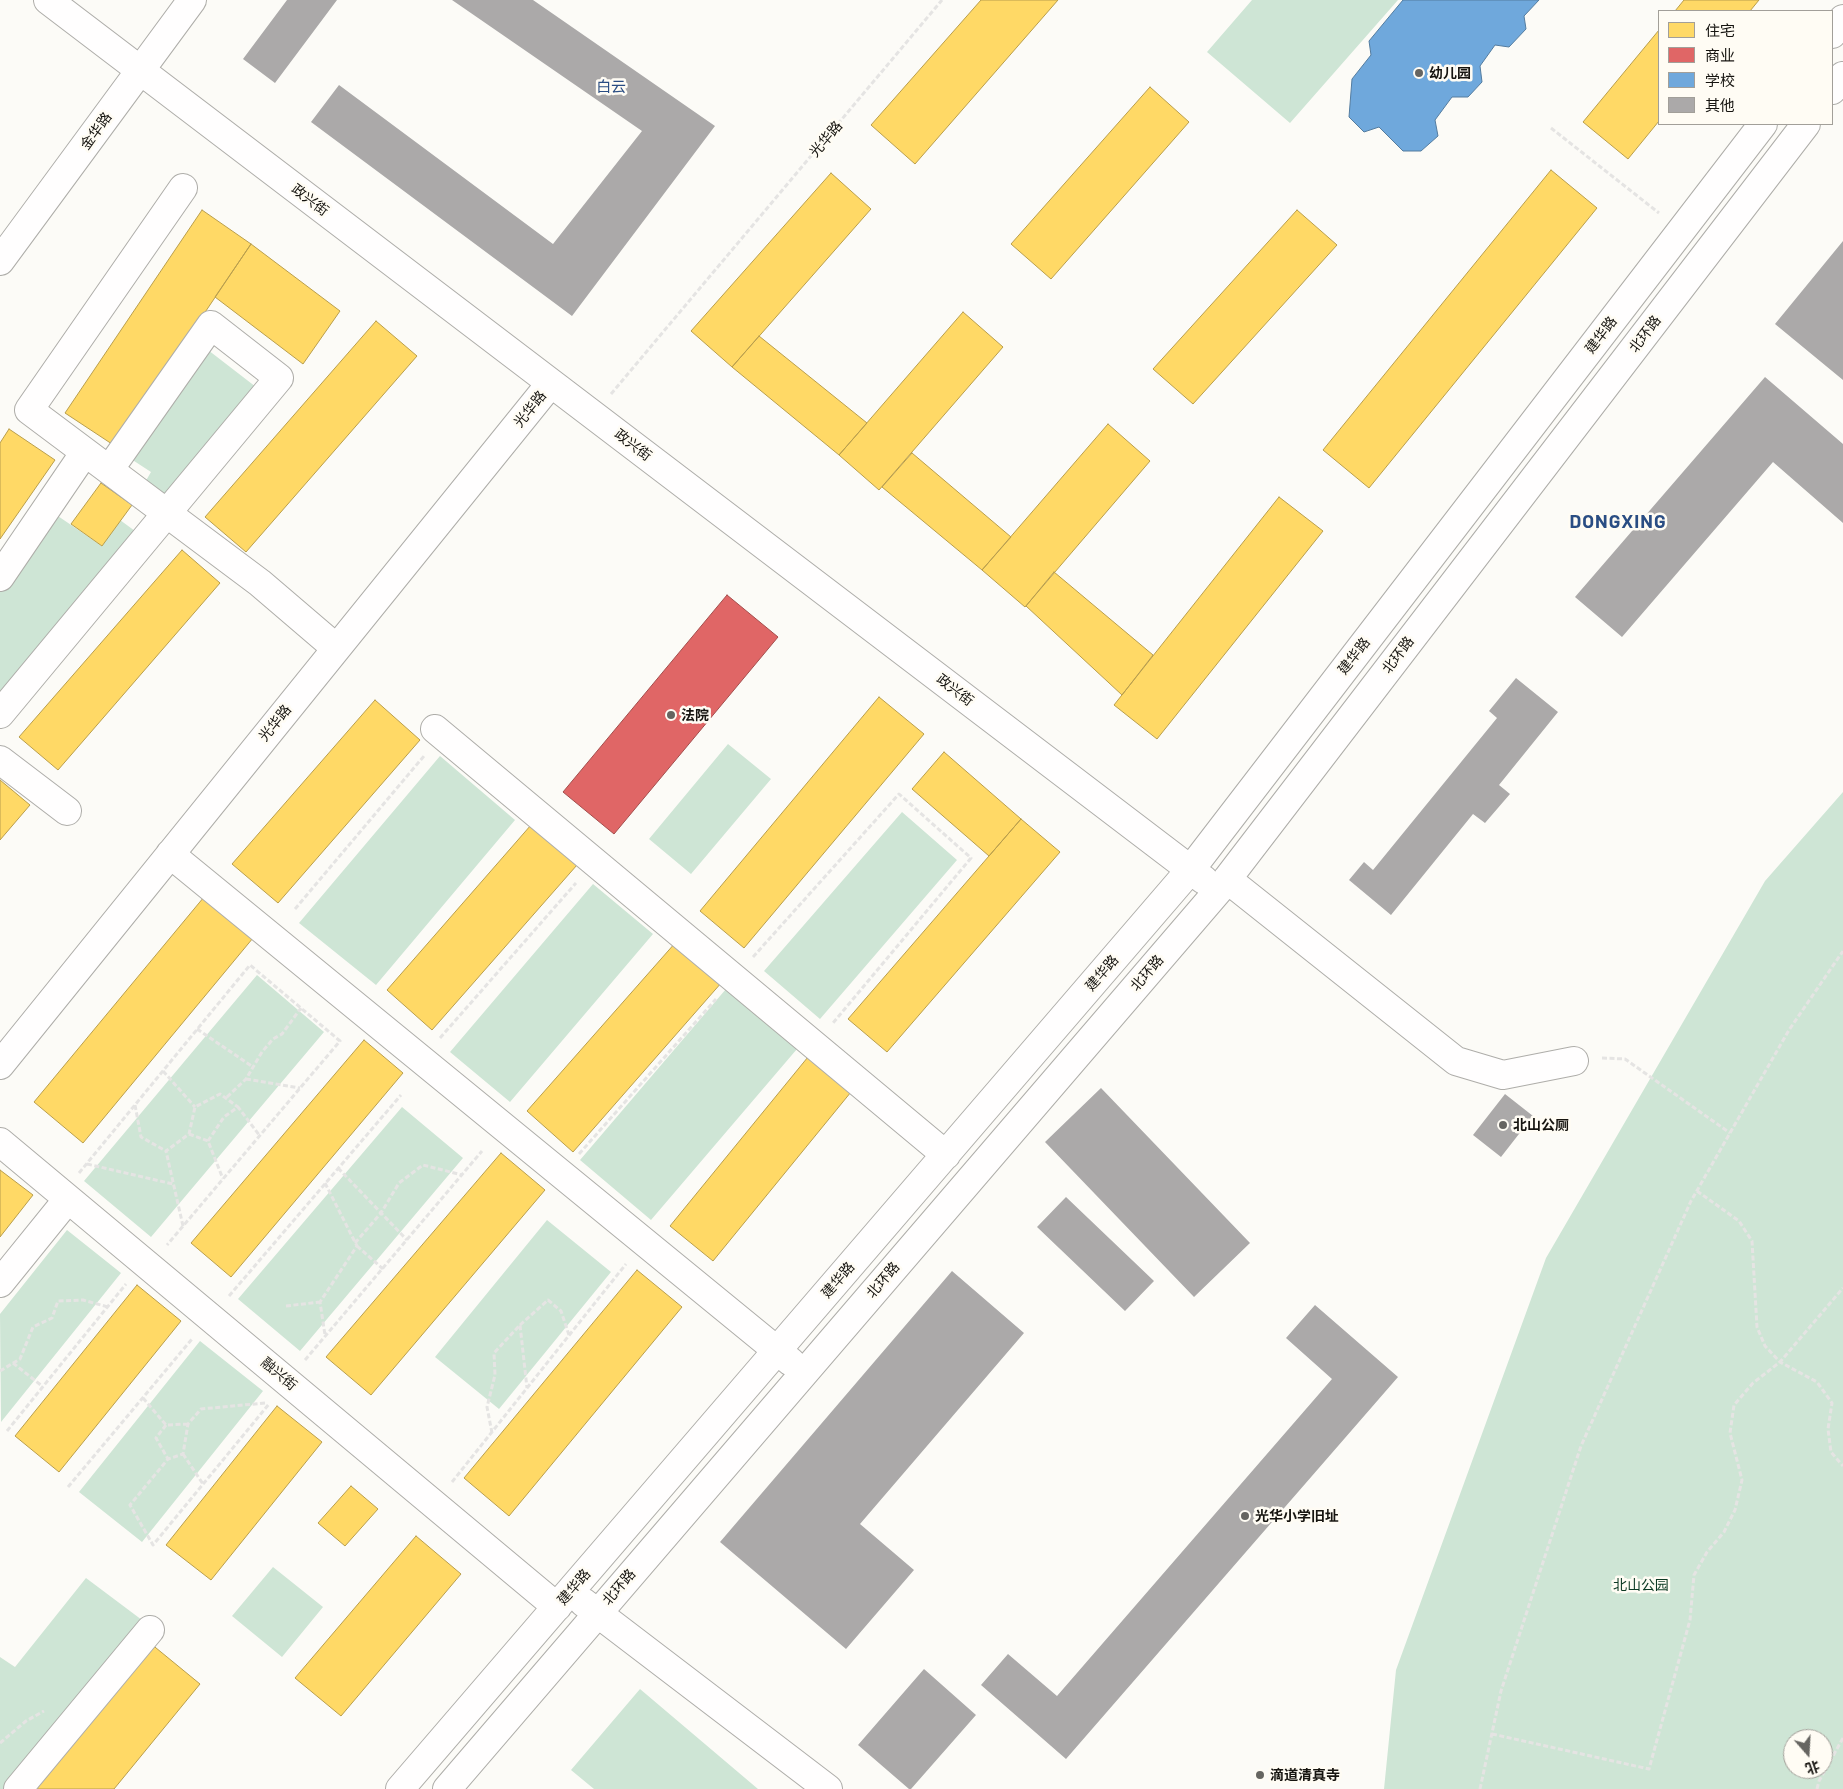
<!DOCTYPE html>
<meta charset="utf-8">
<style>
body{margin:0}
#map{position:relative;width:1843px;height:1789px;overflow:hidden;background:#fcfbf7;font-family:Barlow,"Noto Sans SC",sans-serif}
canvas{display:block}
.legend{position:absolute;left:1658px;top:10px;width:175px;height:115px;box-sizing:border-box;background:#fffcf4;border:1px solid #a29f99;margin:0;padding:6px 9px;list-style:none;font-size:15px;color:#161410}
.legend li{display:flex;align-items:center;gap:10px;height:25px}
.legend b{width:25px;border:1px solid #a29f99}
.north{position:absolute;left:1783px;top:1729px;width:50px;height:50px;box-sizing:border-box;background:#fffcf4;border:1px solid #a29f99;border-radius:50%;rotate:161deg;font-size:14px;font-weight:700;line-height:20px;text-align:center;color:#161410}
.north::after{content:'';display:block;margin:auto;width:18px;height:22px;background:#666561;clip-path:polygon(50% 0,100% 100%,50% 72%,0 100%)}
</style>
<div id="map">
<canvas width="1843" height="1789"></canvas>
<ul class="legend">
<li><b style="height:14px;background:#ffd966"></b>住宅</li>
<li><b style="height:14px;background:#e06666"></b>商业</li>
<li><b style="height:14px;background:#6fa8dc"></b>学校</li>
<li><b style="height:14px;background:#aba9a9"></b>其他</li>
</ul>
<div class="north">北</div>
</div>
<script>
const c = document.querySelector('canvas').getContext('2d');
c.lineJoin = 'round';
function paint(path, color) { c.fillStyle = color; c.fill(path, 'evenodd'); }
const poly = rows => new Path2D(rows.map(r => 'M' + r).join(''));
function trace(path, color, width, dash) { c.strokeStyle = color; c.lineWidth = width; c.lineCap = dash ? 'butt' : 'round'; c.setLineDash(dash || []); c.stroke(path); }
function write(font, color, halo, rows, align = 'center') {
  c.font = font + ' Barlow,"Noto Sans SC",sans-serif'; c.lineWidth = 5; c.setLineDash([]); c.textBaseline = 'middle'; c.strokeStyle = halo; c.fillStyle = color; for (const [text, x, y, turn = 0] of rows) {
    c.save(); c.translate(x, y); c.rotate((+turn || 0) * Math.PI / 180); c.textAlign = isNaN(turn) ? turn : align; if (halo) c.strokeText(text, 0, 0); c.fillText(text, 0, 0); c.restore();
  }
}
const green = poly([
 [1252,0,1398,0,1290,123,1207,52],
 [208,350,256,387,165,501,144,484,151,472,131,459],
 [52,512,102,546,120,520,135,531,0,695,0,588],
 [728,744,771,779,691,874,649,839],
 [440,756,515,820,376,985,299,923],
 [1843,792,1843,1789,1384,1789,1396,1670,1546,1258,1765,881],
 [1793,1739,1823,1739,1823,1769,1793,1769],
 [902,812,957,860,820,1019,764,971],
 [593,884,653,934,510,1102,450,1052],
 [257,975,324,1032,151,1237,84,1181],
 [726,989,797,1049,651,1220,580,1160],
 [402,1107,463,1158,300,1351,238,1299],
 [547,1220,611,1272,499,1409,435,1357],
 [67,1230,121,1273,1,1422,0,1314],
 [200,1341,263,1391,142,1542,79,1492],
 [273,1567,323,1607,282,1657,232,1616],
 [86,1578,146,1623,7,1789,0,1789,0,1657,15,1667],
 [640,1689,758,1789,594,1789,571,1770]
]);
const homes = poly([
 [981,0,1058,0,915,164,871,125,981,0],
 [1684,0,1759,0,1750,11,1675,11,1684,0],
 [1659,30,1659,121,1628,159,1583,122,1659,30],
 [1150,87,1189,122,1051,279,1011,244,1150,87],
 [1551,170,1597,208,1369,488,1323,450,1551,170],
 [831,173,871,209,732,367,691,331,831,173],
 [202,210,251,244,115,446,65,413,202,210],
 [1297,210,1337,245,1193,404,1153,369,1297,210],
 [251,244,340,311,303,364,215,297,251,244],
 [963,312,1003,347,879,490,839,455,963,312],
 [376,321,417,356,246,552,205,517,376,321],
 [759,336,867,423,839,455,732,367,759,336],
 [1108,424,1150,461,1025,607,982,570,1108,424],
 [9,429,55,460,0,539,0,443,9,429],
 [912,453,1011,537,982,570,882,487,912,453],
 [101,483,132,505,102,546,71,524,101,483],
 [1279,497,1323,531,1157,739,1114,705,1279,497],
 [182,550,220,583,58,770,19,737,182,550],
 [1054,572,1153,655,1122,695,1026,606,1054,572],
 [879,697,924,734,744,948,700,911,879,697],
 [375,700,420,740,278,903,232,864,375,700],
 [944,752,1021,819,989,856,912,789,944,752],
 [0,780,30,805,0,840,0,780],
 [1021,819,1060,852,887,1052,848,1019,1021,819],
 [531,825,577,865,432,1030,387,990,531,825],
 [204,897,253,938,83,1143,34,1102,204,897],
 [676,942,722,982,573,1152,527,1111,676,942],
 [364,1040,403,1073,231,1277,191,1243,364,1040],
 [808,1057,851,1092,713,1261,670,1226,808,1057],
 [501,1153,545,1190,371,1395,326,1357,501,1153],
 [0,1170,33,1195,0,1237,0,1170],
 [637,1270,682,1307,509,1516,464,1478,637,1270],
 [137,1285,181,1321,59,1472,15,1436,137,1285],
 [277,1406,322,1442,211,1580,166,1545,277,1406],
 [351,1486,378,1509,345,1546,318,1523,351,1486],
 [416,1536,461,1574,341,1716,295,1678,416,1536],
 [150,1643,200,1684,114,1789,29,1789,150,1643]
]);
const shops = poly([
 [727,595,778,637,614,834,563,792,727,595]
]);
const schools = poly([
 [1403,0,1539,0,1524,16,1526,29,1509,47,1495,45,1480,66,1482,82,1468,97,1452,97,1435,120,1438,136,1421,151,1403,151,1379,127,1364,132,1349,117,1352,79,1371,55,1369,41,1403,0]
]);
const building = poly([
 [287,0,337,0,275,83,243,59],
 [452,0,533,0,715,126,572,316,311,122,339,85,553,244,642,131],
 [1843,241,1843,380,1775,324],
 [1765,377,1843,444,1843,523,1773,462,1622,637,1575,597],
 [1516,678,1558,712,1499,785,1510,794,1485,823,1473,814,1391,915,1349,880,1364,862,1373,870,1497,718,1489,711],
 [1101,1088,1250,1243,1194,1297,1045,1142],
 [1505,1094,1533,1116,1501,1157,1473,1135],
 [1066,1197,1154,1281,1125,1311,1037,1227],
 [952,1271,1024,1333,860,1524,914,1570,846,1649,720,1542],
 [1315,1305,1398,1377,1066,1759,981,1685,1008,1654,1057,1696,1332,1379,1286,1338],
 [924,1669,976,1715,911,1789,909,1789,858,1745]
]);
const path = poly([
 [1551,128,1659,213],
 [611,394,942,0],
 [295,909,424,756],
 [753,957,899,794,971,858,833,1023],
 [197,1029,253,1067],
 [440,1038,576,883],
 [1602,1058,1625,1059,1730,1133],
 [163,1071,195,1107],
 [246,1079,300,1088],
 [227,1097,246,1079,262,1052,273,1039,282,1034,301,1008],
 [135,1105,141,1137,166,1151],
 [189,1134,208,1141,223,1179],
 [208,1141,224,1117,238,1107,260,1136],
 [579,1154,716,999],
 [87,1164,173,1184],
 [338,1168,407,1240],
 [79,1173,250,965,340,1041,167,1245],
 [325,1183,357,1246,320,1302,325,1335],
 [1697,1191,1739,1221,1752,1241,1757,1327,1765,1346,1780,1362,1817,1382,1832,1403,1828,1429,1831,1452,1843,1466],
 [183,1226,166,1151,189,1134,195,1107,220,1094,238,1107],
 [355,1243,381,1213,399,1183,423,1165,462,1175],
 [357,1246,383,1269],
 [229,1296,401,1095],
 [286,1306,320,1302],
 [520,1325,548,1300,561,1311,569,1335],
 [305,1360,482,1151],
 [13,1363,42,1386],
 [0,1371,20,1359,33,1327,52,1318,58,1301,83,1300,108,1307],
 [143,1398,166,1425,188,1424],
 [265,1403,201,1409,188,1424,183,1454,168,1459,130,1505,153,1545,269,1404],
 [166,1425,156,1438,168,1459],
 [7,1431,126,1284],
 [492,1433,487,1407,495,1375,494,1353,520,1325,527,1388],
 [183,1454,203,1484],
 [452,1482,626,1264],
 [68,1487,192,1339],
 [1492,1734,1649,1769,1690,1620,1694,1575,1707,1552,1724,1532,1735,1510,1742,1480,1730,1433,1734,1405,1753,1383,1780,1362,1843,1288],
 [0,1743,26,1721,44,1711],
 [1480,1789,1501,1691,1581,1446,1691,1201,1789,1030,1843,951],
 [1817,1789,1819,1781,1843,1738]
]);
const minor = poly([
 [48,0,1204,880],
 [1832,34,1843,19],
 [1832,90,1843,76],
 [183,188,29,410,260,583,336,648],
 [0,261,192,0],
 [0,577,85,452],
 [0,714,279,378,211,325,109,470],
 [435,729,946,1155],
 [0,760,67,811],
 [170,854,791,1362],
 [1227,879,1456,1061,1503,1075,1574,1061],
 [0,1065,551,383],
 [0,1142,557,1607],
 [0,1283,68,1199],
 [583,1602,828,1789],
 [18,1789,150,1630],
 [400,1789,1191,869,1763,124],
 [447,1789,1218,891,1806,124]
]);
const markers = [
 [1419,73,5,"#666561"],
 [671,715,5,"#666561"],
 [1503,1125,5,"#666561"],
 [1245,1516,5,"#666561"],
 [1260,1775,5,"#666561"]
];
const poiNames = [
 ["幼儿园",1429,73],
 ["法院",681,715],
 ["北山公厕",1513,1125],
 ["光华小学旧址",1255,1516],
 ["滴道清真寺",1270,1775]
];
const streetNames = [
 ["金华路",96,131,-54],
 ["光华路",826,139,-50],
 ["政兴街",310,200,37],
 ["北环路",1645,334,-53],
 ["建华路",1601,335,-53],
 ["光华路",530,409,-51],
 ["政兴街",633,445,37],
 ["北环路",1398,655,-53],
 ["建华路",1354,656,-52],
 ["政兴街",955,690,37],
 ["光华路",275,723,-51],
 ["建华路",1102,973,-49],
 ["北环路",1147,973,-49],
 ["建华路",838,1280,-49],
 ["北环路",883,1280,-49],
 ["融兴街",279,1374,40],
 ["建华路",574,1587,-49],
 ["北环路",619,1587,-49]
];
const parkNames = [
 ["北山公园",1641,1585]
];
const neighbourhoodNames = [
 ["白云",611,87]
];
const districtNames = [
 ["DONGXING",1618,522]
];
paint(green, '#cee5d5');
paint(homes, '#ffd966');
trace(homes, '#b99e4c', 1);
paint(shops, '#e06666');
trace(shops, '#a34d4c', 1);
paint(schools, '#6fa8dc');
trace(schools, '#547c9f', 1);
paint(building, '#aba9a9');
trace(minor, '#aeada9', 30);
trace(path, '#e5e4e3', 3, [5, 2.5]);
trace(minor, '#fffefe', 28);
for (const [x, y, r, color] of markers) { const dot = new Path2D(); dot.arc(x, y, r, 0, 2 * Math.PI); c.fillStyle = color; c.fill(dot); trace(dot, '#fffcf4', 2); }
write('bold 14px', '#161410', '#fffcf4', poiNames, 'left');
write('14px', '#161410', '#fffcf4', streetNames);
write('14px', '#0d3a24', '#fffcf4', parkNames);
write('15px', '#2a4d83', '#fffcf4', neighbourhoodNames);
c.letterSpacing = '1px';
write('bold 19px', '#2a4d83', '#fffcf4', districtNames);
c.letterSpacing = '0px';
</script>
